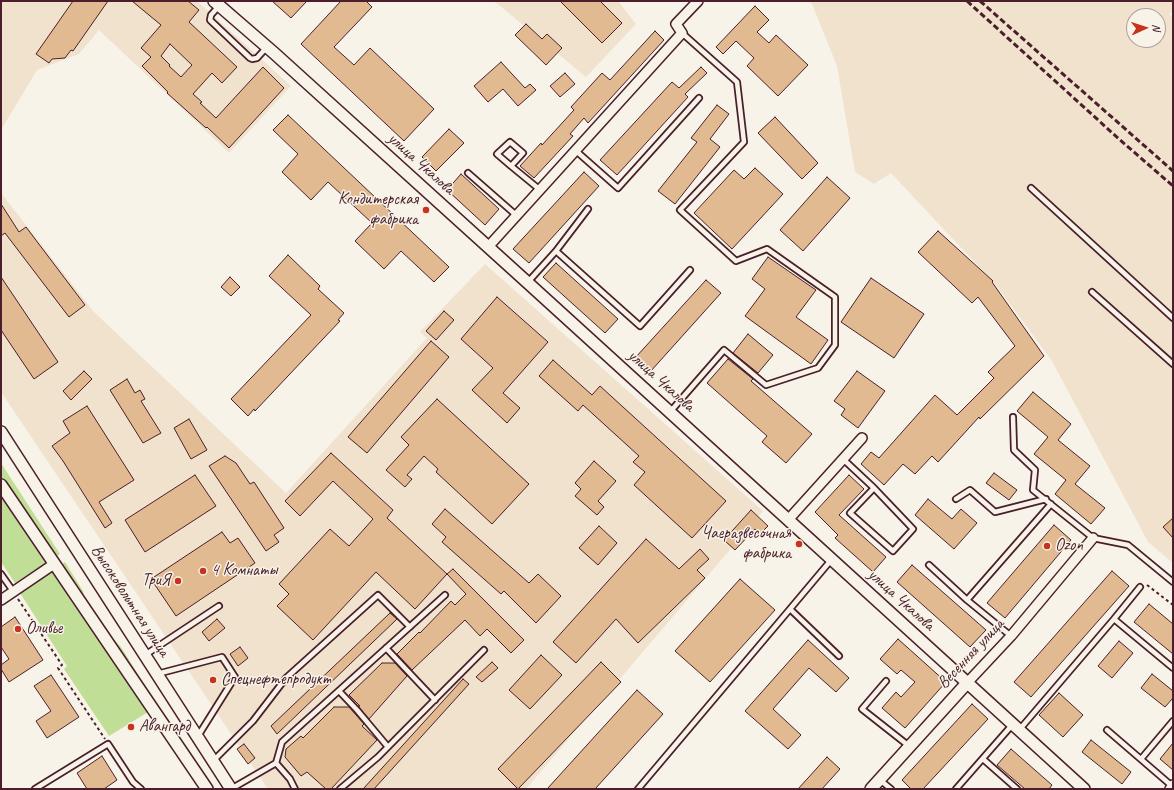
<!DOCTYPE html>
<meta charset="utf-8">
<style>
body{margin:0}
#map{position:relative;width:1174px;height:790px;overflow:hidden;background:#f7f3e8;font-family:Caveat,sans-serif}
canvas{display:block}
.frame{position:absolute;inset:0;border:2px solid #4a1f2b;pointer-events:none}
.north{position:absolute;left:1126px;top:8px;width:40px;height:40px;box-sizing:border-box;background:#f7f3e8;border:1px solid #b29e9c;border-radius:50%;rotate:87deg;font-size:11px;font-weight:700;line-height:16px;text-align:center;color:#4a1f2b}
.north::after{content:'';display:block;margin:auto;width:14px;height:18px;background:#c8321e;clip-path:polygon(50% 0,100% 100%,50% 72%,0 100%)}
</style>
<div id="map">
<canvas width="1174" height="790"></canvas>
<div class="frame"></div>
<div class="north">N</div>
</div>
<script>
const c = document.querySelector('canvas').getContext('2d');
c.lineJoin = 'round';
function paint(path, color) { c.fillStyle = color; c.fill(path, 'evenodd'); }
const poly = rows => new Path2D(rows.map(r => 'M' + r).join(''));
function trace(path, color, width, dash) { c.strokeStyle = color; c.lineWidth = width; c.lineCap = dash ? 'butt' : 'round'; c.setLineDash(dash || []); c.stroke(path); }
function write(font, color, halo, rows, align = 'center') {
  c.font = font + ' Caveat,sans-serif'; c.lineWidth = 3; c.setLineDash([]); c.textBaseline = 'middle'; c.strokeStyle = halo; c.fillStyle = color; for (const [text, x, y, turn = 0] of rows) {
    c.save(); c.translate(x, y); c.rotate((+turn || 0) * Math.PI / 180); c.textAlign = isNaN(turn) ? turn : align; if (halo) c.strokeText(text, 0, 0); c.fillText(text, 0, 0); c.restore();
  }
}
const built = poly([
 [1,1,197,1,291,86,229,153,99,30,79,54,37,70,1,130],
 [494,1,618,1,636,24,586,77],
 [809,1,1173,1,1173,11,1169,14,1173,17,1173,563,1148,542,1052,361,996,285,891,173,874,184,855,172,837,66,812,4],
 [1134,16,1158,16,1158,40,1134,40],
 [1,193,94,312,286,493,427,338,420,332,485,264,763,511,526,789,268,789,1,392]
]);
const green = poly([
 [1,463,60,554,15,583,1,562],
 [65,562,83,591,85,601,103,628,121,647,158,706,109,736,64,669,67,666,20,593]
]);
const building = poly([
 [73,1,108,1,73,51,71,50,65,58,52,59,49,63,36,54,73,1],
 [132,1,188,1,199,10,189,22,237,67,222,83,212,73,193,94,202,102,200,103,216,118,263,67,284,88,229,148,207,127,206,128,167,93,168,92,142,66,151,57,141,48,161,25,132,1],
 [170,44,192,65,181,77,169,66,170,65,161,56,170,44],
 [272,1,307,1,291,18,272,1],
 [341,1,366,1,372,7,334,47,354,65,370,48,434,109,404,141,301,44,341,1],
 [560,1,600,1,622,23,602,43,560,1],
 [755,6,769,20,757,32,769,43,776,35,808,65,778,96,747,66,754,58,736,41,723,54,716,47,755,6],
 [526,24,542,39,547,34,562,48,546,65,515,35,526,24],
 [655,31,664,40,588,123,584,118,570,134,573,136,534,178,520,166,541,143,542,145,574,110,571,107,602,73,610,80,655,31],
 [501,62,525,88,530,84,536,90,518,106,503,89,488,102,474,86,501,62],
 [701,67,707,73,685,94,688,97,617,175,600,160,672,82,679,88,701,67],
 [565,73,575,84,560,97,550,86,565,73],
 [717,105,729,114,710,139,720,147,675,204,658,191,697,142,691,138,717,105],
 [288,115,449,267,434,282,401,251,384,269,355,241,372,223,328,182,311,200,282,172,298,154,273,130,288,115],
 [775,117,818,163,802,179,758,133,775,117],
 [449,129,464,143,436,171,422,157,449,129],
 [755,168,783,194,732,249,694,213,734,170,744,179,755,168],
 [584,172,599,186,529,263,513,249,584,172],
 [461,174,499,209,485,225,447,190,461,174],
 [827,177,850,198,803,251,780,230,827,177],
 [1,204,19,232,26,227,85,305,69,317,5,233,1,236,1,204],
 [938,231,993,281,992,282,1044,356,980,419,979,417,938,462,932,456,915,474,903,464,884,485,861,464,871,452,879,458,935,395,957,415,994,378,988,372,1015,346,978,297,972,303,918,252,938,231],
 [288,255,320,286,318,289,344,313,338,320,340,321,305,358,255,411,254,409,248,416,231,399,311,315,269,276,288,255],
 [768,257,816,290,796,317,828,340,811,364,745,316,765,289,752,279,768,257],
 [556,263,618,319,605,333,543,277,556,263],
 [1,277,58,362,34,379,1,330,1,277],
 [230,277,240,287,231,296,221,287,230,277],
 [871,278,924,314,894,358,841,322,871,278],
 [706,280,721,293,650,372,635,358,706,280],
 [497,297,548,342,503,393,520,408,507,423,472,390,493,368,461,339,497,297],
 [444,311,454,320,436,340,426,331,444,311],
 [748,334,773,355,758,373,733,353,748,334],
 [431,341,449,357,367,453,348,437,431,341],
 [728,359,753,379,751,381,812,434,786,463,762,442,767,436,707,383,728,359],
 [553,360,592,395,600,386,726,501,692,538,634,485,645,472,633,462,639,456,583,405,578,411,539,376,553,360],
 [84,371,92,379,71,400,63,391,84,371],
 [857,371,885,391,858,428,841,415,845,409,834,401,857,371],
 [127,379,135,393,140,390,145,399,141,401,161,433,143,443,110,390,127,379],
 [1033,392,1071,424,1058,440,1090,466,1075,484,1105,508,1091,524,1055,494,1066,480,1034,454,1048,437,1017,411,1033,392],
 [437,399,529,484,492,524,436,472,438,469,424,456,407,475,412,479,405,487,386,470,409,445,401,437,437,399],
 [87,406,134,480,99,502,112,523,105,528,63,461,52,446,70,433,63,421,87,406],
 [189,419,207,450,191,459,174,428,189,419],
 [331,453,393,510,387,518,447,574,415,609,376,572,313,640,277,606,289,594,279,584,330,529,349,546,373,519,333,481,300,516,285,501,331,453],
 [225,456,236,463,250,484,254,482,284,528,274,535,279,542,266,551,209,466,225,456],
 [594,461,616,481,598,501,604,507,597,515,575,496,581,489,575,483,594,461],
 [994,473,1017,490,1009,500,986,483,994,473],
 [195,475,216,506,145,552,125,520,195,475],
 [849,475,864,489,839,515,886,557,873,572,835,538,838,535,815,512,849,475],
 [928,499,952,519,961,509,977,523,954,549,915,515,928,499],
 [445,509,529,583,538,574,561,596,536,623,504,591,501,594,442,542,446,537,432,524,445,509],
 [751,510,768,526,760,534,755,529,735,550,724,540,751,510],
 [1173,518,1173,538,1163,527,1173,518],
 [1054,525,1071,540,1005,618,987,603,1054,525],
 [599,526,617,543,598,565,579,548,599,526],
 [222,532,230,543,238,538,255,563,176,616,151,579,222,532],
 [646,539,679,569,700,549,709,559,697,570,705,578,638,643,616,619,576,663,553,642,646,539],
 [912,565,986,630,970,647,897,582,912,565],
 [453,569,524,640,511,653,487,629,480,636,465,620,412,670,397,654,419,632,420,633,451,601,455,605,466,594,447,574,453,569],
 [1112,571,1129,586,1031,697,1014,682,1112,571],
 [740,579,775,610,710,682,675,651,740,579],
 [1149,604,1173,624,1173,654,1134,622,1149,604],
 [390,613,397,619,277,734,271,726,390,613],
 [15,617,43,660,9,682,1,669,1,665,9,659,1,647,1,627,15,617],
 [217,619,225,628,209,641,202,632,217,619],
 [898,639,946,682,905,728,882,708,896,692,901,697,915,682,901,670,897,674,880,659,898,639],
 [808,640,849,678,836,692,809,668,773,709,801,735,788,749,745,711,808,640],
 [1119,641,1133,653,1112,678,1098,666,1119,641],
 [240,647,248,658,238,666,230,654,240,647],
 [541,655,562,675,530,709,509,690,541,655],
 [492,662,498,668,482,682,476,677,492,662],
 [601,662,621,682,518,789,498,769,601,662],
 [382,663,395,663,407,676,369,719,358,706,360,706,349,695,382,663],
 [1152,674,1173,691,1173,698,1165,707,1141,688,1152,674],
 [51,675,79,717,47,738,36,721,51,711,34,686,51,675],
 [463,679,469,684,374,789,363,789,463,679],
 [637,690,663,714,595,789,547,789,637,690],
 [1059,693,1083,715,1063,737,1039,715,1059,693],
 [972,704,988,719,923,789,911,789,902,780,972,704],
 [334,707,349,707,364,724,362,726,377,740,331,789,326,789,307,772,301,776,285,757,286,749,301,736,303,738,334,707],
 [1091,740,1131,772,1122,784,1082,752,1091,740],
 [1173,743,1173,770,1160,759,1173,743],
 [244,744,255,758,248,764,237,749,244,744],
 [1011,749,1052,785,1049,789,1025,789,997,765,1011,749],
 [102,756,117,780,104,789,87,789,77,773,102,756],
 [827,757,840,769,822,789,798,789,827,757]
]);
const path = poly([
 [1147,585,1173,605],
 [18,599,62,665,58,668,105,739]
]);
const service = poly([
 [219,6,211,15,210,20,250,58,252,59,257,58,267,47],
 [575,150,618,188,699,98],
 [511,166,497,154,510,142,523,153,511,166,539,189],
 [468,173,516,215],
 [1031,188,1173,318],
 [556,251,640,326,690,270],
 [528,282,556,251,588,209],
 [1092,292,1173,364],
 [670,412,724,350,766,385,818,368,835,345,835,297,767,249,736,261,680,210,744,142,737,82,682,33],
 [1013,417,1014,450,1035,470,1033,490,1093,538,1128,545,1173,582],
 [843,459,874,488,850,513,893,551,913,529,874,488],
 [956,499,970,490,995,512,1046,499],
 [832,559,790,609,839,656],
 [929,565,967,600,1011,636],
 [1,574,13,591],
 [967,600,1051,504],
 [1114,619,1173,668],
 [386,648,435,700],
 [145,655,219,606],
 [157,674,222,657,235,677,198,736],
 [886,681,862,709,909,746],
 [339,691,357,710,388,747],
 [1020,729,1114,619,1140,587],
 [1107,730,1172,786],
 [983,759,1017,789],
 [1141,759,1173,721],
 [213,761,253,721,286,678,378,595,410,627],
 [276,763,282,742,445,595],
 [880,780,891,789],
 [35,789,108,744,133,782,141,789],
 [231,789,276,763,290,779,295,789],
 [340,789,378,757,484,650],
 [638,789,790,609],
 [956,789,1013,724]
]);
const minor = poly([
 [488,247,682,33,676,24,698,1],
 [788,520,862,438],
 [1,600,54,564],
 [967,683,1011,636,1093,538],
 [1170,789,1173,785]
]);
const tertiary = poly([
 [214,1,274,53,528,283,1084,789],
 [1,432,231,789],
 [1,485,207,789],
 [871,789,967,683]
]);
const rail = poly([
 [967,1,1119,139,1173,186],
 [980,1,1173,171]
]);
const markers = [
 [426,210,4,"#c8321e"],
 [799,544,4,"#c8321e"],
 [1047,546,4,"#c8321e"],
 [203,571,4,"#c8321e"],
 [178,581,4,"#c8321e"],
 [18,629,4,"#c8321e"],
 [213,680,4,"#c8321e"],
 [131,727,4,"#c8321e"]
];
const streetNames = [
 ["улица Чкалова",421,164,42],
 ["улица Чкалова",661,381,42],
 ["улица Чкалова",901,600,42],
 ["Высоковольтная улица",130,601,57],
 ["Весенняя улица",971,654,-47]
];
const poiNames = [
 ["Кондитерская",418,200,"right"],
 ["фабрика",418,220,"right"],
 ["Чаеразвесочная",791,534,"right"],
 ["фабрика",791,554,"right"],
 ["Ozon",1055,546],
 ["4 Комнаты",211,571],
 ["ТриЯ",170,581,"right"],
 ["Оливье",26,629],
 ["Спецнефтепродукт",221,680],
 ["Авангард",139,727]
];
paint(built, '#f1e2ce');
paint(green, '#c0de96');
paint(building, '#e2ba92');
trace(building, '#4a1f2b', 1);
trace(service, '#4a1f2b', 8);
trace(minor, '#4a1f2b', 12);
trace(tertiary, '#4a1f2b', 14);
trace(path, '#4a1f2b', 2, [3, 3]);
trace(service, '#f7f3e8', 4.5);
trace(minor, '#f7f3e8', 9);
trace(tertiary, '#f7f3e8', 11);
trace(rail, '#4a1f2b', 3, [6, 3]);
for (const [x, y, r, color] of markers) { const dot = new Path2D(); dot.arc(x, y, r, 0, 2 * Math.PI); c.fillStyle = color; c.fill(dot); trace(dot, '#f7f3e8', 1.5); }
write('17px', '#4a1f2b', '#f7f3e8', streetNames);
write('17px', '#4a1f2b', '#f7f3e8', poiNames, 'left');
</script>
